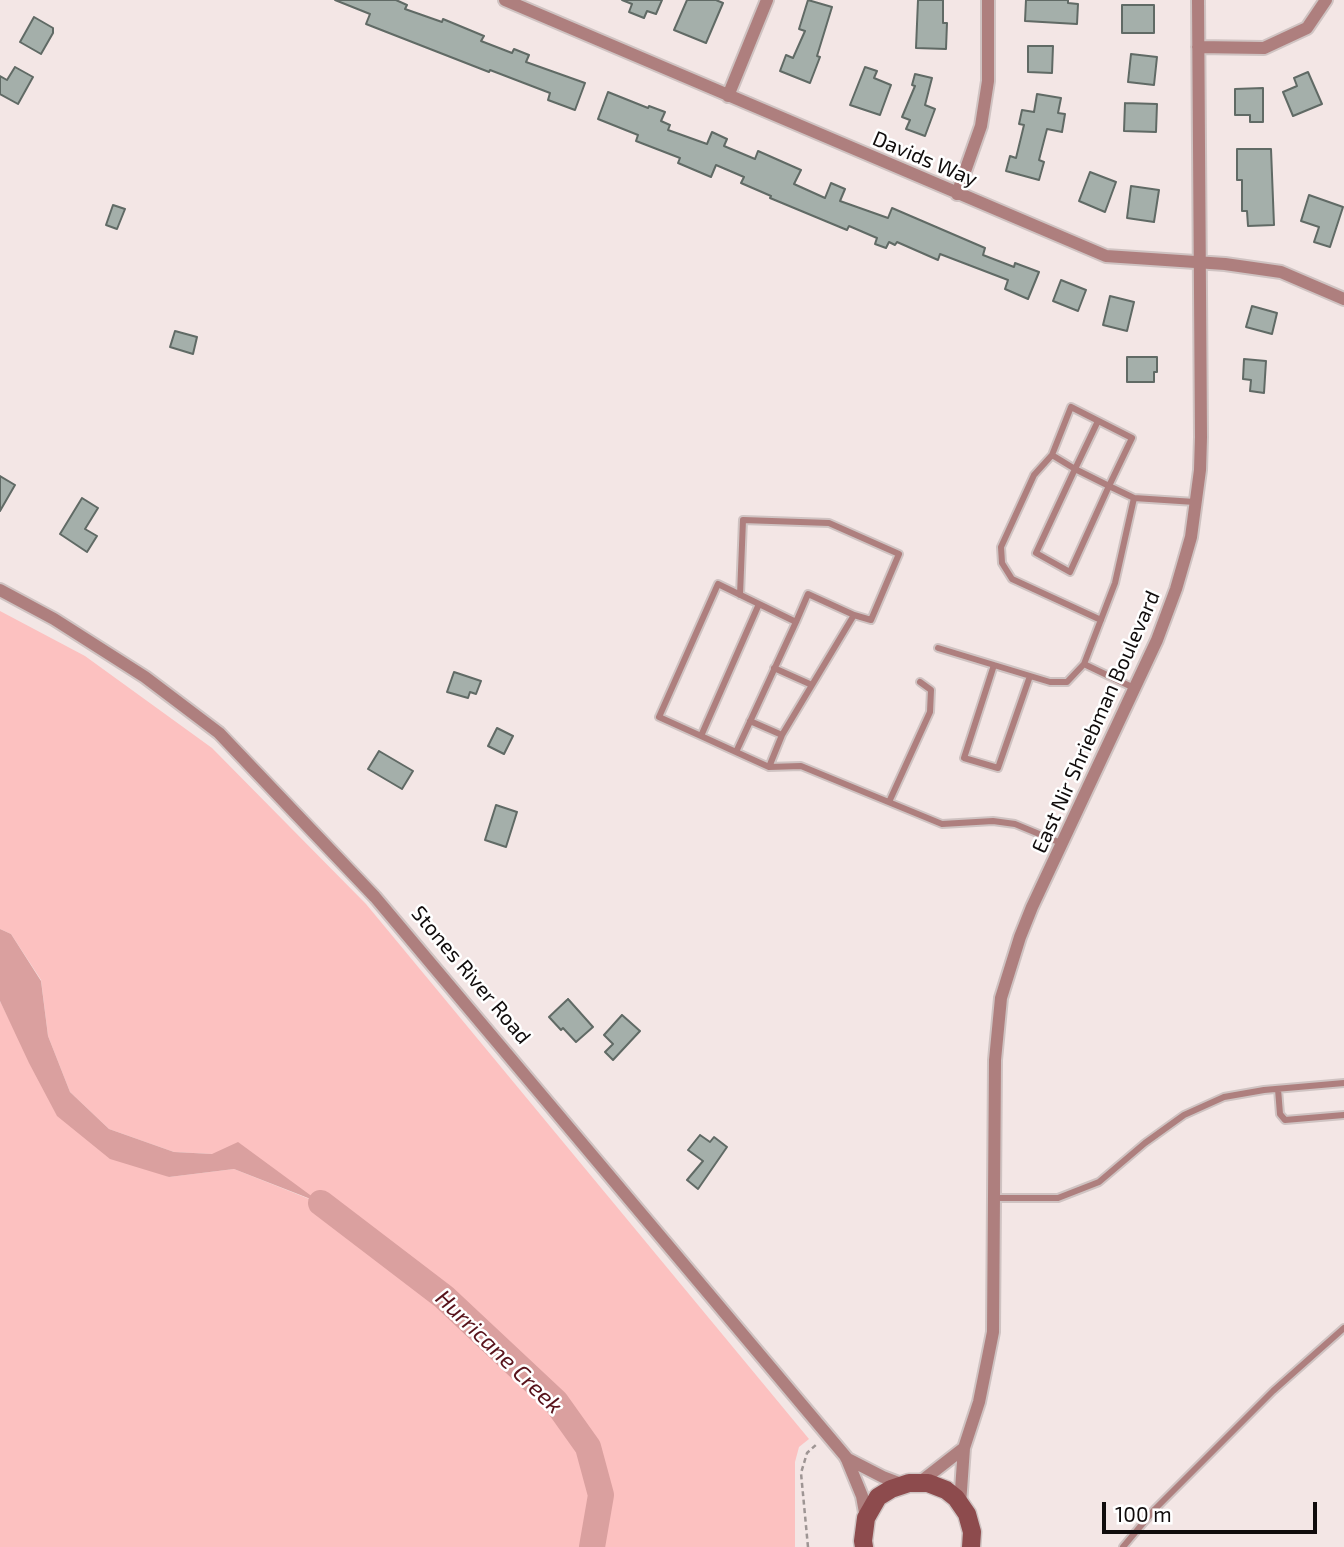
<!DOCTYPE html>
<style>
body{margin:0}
#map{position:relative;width:1344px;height:1547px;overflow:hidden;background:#f3e6e5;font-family:"Exo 2",sans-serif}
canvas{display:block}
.scale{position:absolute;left:1102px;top:1502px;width:215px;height:32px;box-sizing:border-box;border:4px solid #100c0c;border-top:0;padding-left:9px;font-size:21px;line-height:24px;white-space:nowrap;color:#100c0c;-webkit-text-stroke:5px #fff;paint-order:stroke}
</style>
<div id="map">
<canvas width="1344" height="1547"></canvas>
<div class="scale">100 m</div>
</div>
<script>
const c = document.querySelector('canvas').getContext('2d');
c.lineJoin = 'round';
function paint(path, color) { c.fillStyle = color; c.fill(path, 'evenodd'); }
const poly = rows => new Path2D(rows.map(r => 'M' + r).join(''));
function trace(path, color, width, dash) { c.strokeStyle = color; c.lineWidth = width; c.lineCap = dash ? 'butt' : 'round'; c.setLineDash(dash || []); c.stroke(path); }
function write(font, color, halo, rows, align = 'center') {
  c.font = font + ' "Exo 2",sans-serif'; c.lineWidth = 5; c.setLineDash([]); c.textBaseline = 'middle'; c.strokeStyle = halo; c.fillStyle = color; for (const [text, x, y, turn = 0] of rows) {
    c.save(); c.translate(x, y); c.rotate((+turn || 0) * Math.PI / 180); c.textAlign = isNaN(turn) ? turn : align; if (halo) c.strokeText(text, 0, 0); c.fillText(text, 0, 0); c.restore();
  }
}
const green = poly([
 [0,611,85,656,212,748,366,904,809,1439,799,1447,795,1462,795,1547,0,1547,0,1001,57,1115,169,1177,234,1169,317,1202,212,1154,174,1152,109,1129,70,1092,48,1036,41,980,11,934,0,929]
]);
const water = poly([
 [0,929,11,934,41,981,48,1036,70,1092,109,1129,174,1152,212,1154,238,1142,321,1203,234,1169,169,1177,110,1159,57,1116,29,1063,0,1001]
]);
const river = poly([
 [321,1203,444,1297,556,1402,588,1447,601,1495,592,1547]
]);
const building = poly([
 [335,0,396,0,407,5,405,9,442,22,443,19,484,36,481,41,512,53,514,49,529,55,526,62,585,83,575,110,548,100,550,93,490,70,489,72,366,24,370,14,335,0],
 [622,0,662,0,656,14,647,11,644,18,629,12,632,4,622,0],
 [687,0,716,0,723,3,706,43,674,30,687,0],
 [808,0,832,7,817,56,820,57,810,83,780,71,786,55,793,58,805,31,799,29,808,0],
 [918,0,943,0,943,23,947,23,946,49,916,48,918,0],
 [1026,0,1068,0,1068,3,1078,4,1077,24,1025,21,1026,0],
 [1122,5,1154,5,1154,33,1122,33,1122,5],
 [34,17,53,28,53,33,41,54,20,42,34,17],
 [1028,46,1053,46,1052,73,1028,72,1028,46],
 [1131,54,1157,57,1154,85,1128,82,1131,54],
 [15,67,33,77,18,104,0,94,0,76,7,80,15,67],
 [865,67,877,71,874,78,891,85,880,115,850,105,865,67],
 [1308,72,1322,104,1293,116,1283,92,1297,86,1294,78,1308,72],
 [915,74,932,78,925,105,935,109,925,136,906,129,910,120,902,117,915,86,912,85,915,74],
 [1263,88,1263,122,1250,122,1250,115,1235,115,1235,89,1263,88],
 [608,92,648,108,649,106,665,112,661,121,670,125,668,130,707,144,712,132,727,139,724,146,755,159,758,151,801,170,794,184,825,198,831,183,845,189,840,201,888,218,892,208,985,248,983,255,1014,267,1015,263,1039,272,1028,299,1005,289,1008,280,940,254,938,260,897,242,895,245,889,242,886,248,875,244,877,238,849,226,847,230,770,198,771,196,741,183,744,177,716,165,711,177,678,163,680,158,636,141,638,135,598,119,608,92],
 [1037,94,1061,98,1058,113,1065,114,1062,132,1047,129,1039,160,1044,162,1039,180,1006,171,1010,156,1016,158,1024,125,1019,124,1022,110,1034,112,1037,94],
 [1125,103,1157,104,1156,132,1124,131,1125,103],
 [1237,149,1271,149,1274,225,1248,226,1247,211,1242,211,1242,180,1237,180,1237,149],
 [1090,172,1116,182,1105,212,1079,201,1090,172],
 [1131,186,1159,190,1154,222,1127,218,1131,186],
 [1309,195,1343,207,1330,247,1314,242,1319,227,1301,221,1309,195],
 [113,205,125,209,117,229,106,225,113,205],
 [1061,280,1086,290,1078,311,1053,301,1061,280],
 [1110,296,1134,302,1127,331,1103,325,1110,296],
 [1252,306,1277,313,1272,334,1246,327,1252,306],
 [175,331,197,337,193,354,170,347,175,331],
 [1127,357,1157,357,1157,372,1154,372,1154,382,1127,382,1127,357],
 [1244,359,1266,361,1264,393,1250,391,1251,380,1243,379,1244,359],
 [0,476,15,485,0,511,0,476],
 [82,498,98,508,85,529,97,536,87,552,60,534,82,498],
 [454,672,481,681,476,694,470,692,468,698,447,692,454,672],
 [497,728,513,736,504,754,488,746,497,728],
 [379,751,413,771,402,789,368,769,379,751],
 [496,805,517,812,506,847,485,840,496,805],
 [568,999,593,1027,576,1042,563,1028,561,1030,549,1017,568,999],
 [622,1015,640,1031,613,1060,605,1052,613,1044,604,1035,622,1015],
 [700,1135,710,1142,714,1137,727,1147,698,1189,687,1180,703,1161,688,1150,700,1135]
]);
const path = poly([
 [808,1547,801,1473,807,1453,818,1443]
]);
const lane = poly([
 [1098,421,1075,469,1036,553,1070,572,1109,486,1132,438,1071,407,1052,455,1075,469,1109,486,1134,498],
 [1052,455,1034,475,1001,547,1002,563,1012,579,1101,620],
 [740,595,743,520,829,523,899,554,871,620,854,615],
 [938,648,1050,682,1067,682,1084,664,1134,688],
 [1084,664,1115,583,1134,498,1195,502],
 [994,665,964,758,998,768,1030,676],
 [774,668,812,685],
 [750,721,782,735,769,767],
 [782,735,854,615,808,594,796,622],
 [701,736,759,604],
 [736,752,796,622,718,584,659,717,701,736,736,752,769,767,801,766,942,824,993,821,1015,824,1061,843],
 [889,802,930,712,931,690,920,682],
 [1278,1089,1280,1114,1285,1120,1344,1115],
 [993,1198,1058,1198,1099,1182,1145,1143,1184,1115,1224,1097,1264,1090,1344,1083],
 [1123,1547,1155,1509,1273,1391,1344,1328]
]);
const street = poly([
 [505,0,1106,256,1225,264,1281,272,1344,299],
 [1198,47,1264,48,1307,28,1326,0],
 [728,96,767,0],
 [957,194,981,126,988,81,988,0],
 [0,590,54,619,145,677,219,733,375,897,846,1457,862,1496,866,1518],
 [846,1458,883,1477,904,1485],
 [919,1483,964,1448],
 [960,1504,964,1448,979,1402,993,1332,995,1060,1001,998,1020,937,1032,907,1157,640,1176,589,1191,537,1200,470,1201,437,1198,0]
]);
const secondary = poly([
 [864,1547,863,1541,866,1518,878,1497,891,1489,909,1483,928,1483,946,1490,956,1498,967,1514,972,1532,971,1547]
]);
const streetNames = [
 ["Davids Way",925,159,23],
 ["East Nir Shriebman Boulevard",1096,722,-66],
 ["Stones River Road",471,975,50]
];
const waterNames = [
 ["Hurricane Creek",499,1352,44]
];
paint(green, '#fcc1c0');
paint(water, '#daa09f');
trace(river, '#daa09f', 26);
paint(building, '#a4afaa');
trace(building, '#606a65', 2);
trace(lane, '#cfc3c2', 10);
trace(street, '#cfc3c2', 16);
trace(secondary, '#cfc3c2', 21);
trace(path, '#9e9594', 2.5, [5, 3.5]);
trace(lane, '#ae7f7e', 6);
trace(street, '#ae7f7e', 12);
trace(secondary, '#8d4b4d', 18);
write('21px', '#100c0c', '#fff', streetNames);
write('italic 23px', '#58131b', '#fff', waterNames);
</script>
